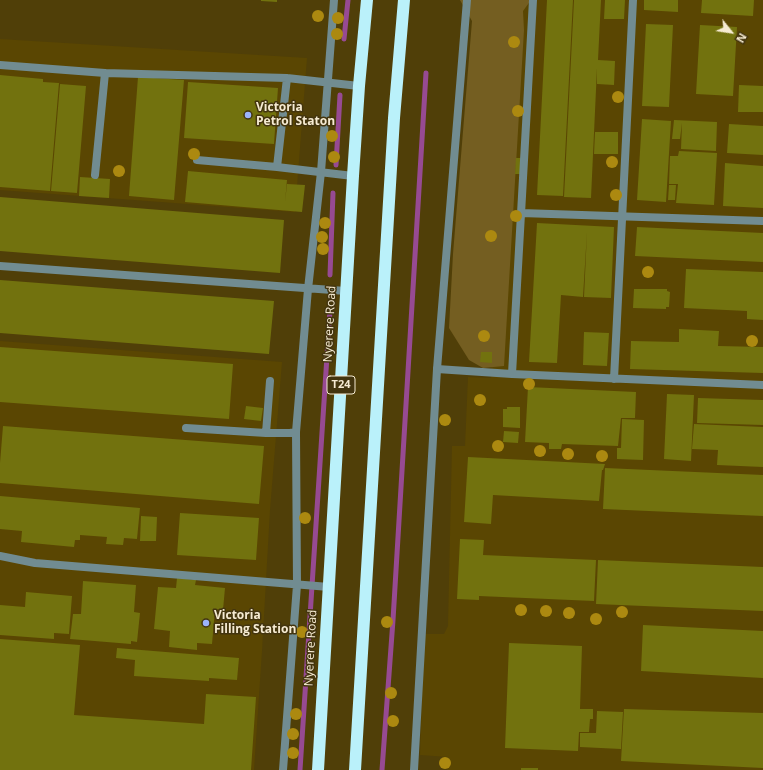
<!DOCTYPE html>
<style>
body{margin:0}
#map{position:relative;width:763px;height:770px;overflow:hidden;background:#503f08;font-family:"Open Sans",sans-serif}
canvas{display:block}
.north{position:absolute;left:711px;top:12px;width:40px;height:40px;-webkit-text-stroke:3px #43350f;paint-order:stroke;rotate:120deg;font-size:11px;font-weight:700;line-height:16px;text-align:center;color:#f6ebd2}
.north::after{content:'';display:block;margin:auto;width:14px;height:18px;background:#f6ebd2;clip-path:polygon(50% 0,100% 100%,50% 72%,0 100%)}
</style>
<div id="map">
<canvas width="763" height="770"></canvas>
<div class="north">N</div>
</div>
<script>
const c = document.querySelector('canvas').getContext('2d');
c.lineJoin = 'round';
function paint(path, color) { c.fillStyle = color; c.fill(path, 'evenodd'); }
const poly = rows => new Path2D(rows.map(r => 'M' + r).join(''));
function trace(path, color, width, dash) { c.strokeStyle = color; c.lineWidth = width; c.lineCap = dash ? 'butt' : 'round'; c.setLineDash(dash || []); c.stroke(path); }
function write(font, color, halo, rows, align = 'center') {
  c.font = font + ' "Open Sans",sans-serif'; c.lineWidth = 3; c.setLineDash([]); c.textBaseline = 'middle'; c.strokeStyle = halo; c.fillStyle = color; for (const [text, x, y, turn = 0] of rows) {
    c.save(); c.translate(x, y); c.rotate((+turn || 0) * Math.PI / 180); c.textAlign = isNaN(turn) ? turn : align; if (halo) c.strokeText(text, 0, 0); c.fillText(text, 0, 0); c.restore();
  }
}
const built = poly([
 [499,0,763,0,763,770,447,770,448,757,420,755,424,634,444,634,448,626,452,446,465,446,468,377,491,378],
 [0,39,307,58,295,212,0,190],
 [0,341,282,362,270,510,262,651,254,770,0,770]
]);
const green = poly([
 [460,0,531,0,523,11,524,30,504,366,483,368,469,360,449,328,453,254,472,21]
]);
const stream = poly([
 [344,39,348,0],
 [336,165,340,95],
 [330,275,333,193],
 [300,770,330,310],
 [382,770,393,620,426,73]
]);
const building = poly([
 [261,0,277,0,277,2,261,1],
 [547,0,573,0,563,196,537,195],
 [574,0,601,0,598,60,615,61,614,85,597,84,597,68,591,198,564,197],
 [605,0,625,0,624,19,604,19],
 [644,0,678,0,678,12,644,10],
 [702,0,754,0,753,16,701,13],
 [646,24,673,25,669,107,642,106],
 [700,25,737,27,733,96,696,94],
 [0,75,43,79,43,82,59,83,50,191,0,187],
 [138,77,184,80,174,200,129,196],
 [188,82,278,88,274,144,184,138],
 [60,84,86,86,77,193,51,191],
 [739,85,763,86,763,112,738,112],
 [642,119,671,121,666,202,637,200],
 [674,120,717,122,716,151,681,149,682,123,680,139,672,139],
 [729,124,763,126,763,155,727,153],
 [595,132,618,132,618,154,594,154],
 [679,151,717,153,714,205,676,203,678,184,669,184,670,156,678,156],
 [516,158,523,158,522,174,515,174],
 [725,163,763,166,763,208,723,206],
 [188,171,287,180,285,202,287,184,305,185,302,212,185,202],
 [80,177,110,179,109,198,79,196],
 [669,185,676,185,675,200,668,200],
 [0,197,284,220,280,273,0,251],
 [537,223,614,227,611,298,584,297,587,232,583,297,561,295,557,363,529,362],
 [637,227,763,233,763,262,635,256],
 [686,269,763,272,763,320,747,319,747,311,684,308],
 [0,280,274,301,269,354,0,333],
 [634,289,667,289,667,291,670,292,669,307,666,307,666,309,633,308],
 [679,329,719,331,718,346,763,347,763,373,630,369,631,341,679,342],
 [584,332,609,333,607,366,583,365],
 [0,347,233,364,229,419,0,402],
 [481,352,492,352,492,363,480,362],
 [528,387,636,392,635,418,621,418,618,446,562,444,561,449,549,449,549,443,525,442],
 [667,394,694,395,691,461,664,459],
 [698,398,763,400,763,425,697,423],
 [246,406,263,408,261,421,244,419],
 [507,407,520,407,520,428,503,427,503,409,507,409],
 [622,419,644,420,643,460,617,459,617,448,621,448],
 [694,424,763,427,763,467,717,465,718,450,692,449],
 [3,426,264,446,259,504,0,483,0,463],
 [504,431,519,432,518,443,503,442],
 [468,457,605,464,603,470,602,470,599,501,493,495,491,524,464,522],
 [605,468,763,475,763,516,603,509],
 [0,496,140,508,137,539,124,538,123,545,106,544,107,537,80,535,80,540,75,540,74,547,21,542,22,531,0,529],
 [180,513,259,518,256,560,177,555],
 [141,516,157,517,156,541,140,541],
 [460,539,484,540,483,555,596,560,594,601,479,596,479,600,457,599],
 [598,560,763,567,763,611,596,604],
 [177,578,196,580,195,585,225,588,223,610,215,609,212,644,197,643,197,650,169,647,170,631,154,629,158,587,176,588],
 [83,581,136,585,134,612,140,613,137,642,131,641,131,644,70,639,73,614,81,614],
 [26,592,72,596,69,634,54,633,54,639,0,635,0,605,25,607],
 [643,625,763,631,763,678,641,671],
 [0,639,80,645,74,715,204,724,206,694,256,697,251,770,0,770],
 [509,643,582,646,580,709,593,709,593,719,590,719,589,732,579,732,578,751,505,748],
 [117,648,239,658,237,680,209,678,209,681,134,676,135,660,116,658],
 [624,709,763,713,763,768,621,761],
 [597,711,623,712,621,749,580,747,580,733,596,733],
 [521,768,538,768,538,770,521,770]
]);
const lane = poly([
 [0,65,105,73,287,78,359,86],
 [197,160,277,167,353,176],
 [277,167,287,78],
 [95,175,105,73],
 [521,213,763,221],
 [0,266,346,291],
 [437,369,512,374,763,385],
 [512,374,533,0],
 [614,379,633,0],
 [186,428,266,433,290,433,296,432,308,289,321,172,334,0],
 [266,433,270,381],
 [0,556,35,563,329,587],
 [283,770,297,585,296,432]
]);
const street = poly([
 [414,770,437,369,467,0]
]);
const highway = poly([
 [318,770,353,176,359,86,367,0],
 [355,770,394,118,404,0]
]);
const trees = [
 [318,16],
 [338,18],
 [337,34],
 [514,42],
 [618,97],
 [518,111],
 [332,136],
 [194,154],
 [334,157],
 [612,162],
 [119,171],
 [616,195],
 [516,216],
 [325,223],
 [491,236],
 [322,237],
 [323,249],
 [648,272],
 [484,336],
 [752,341],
 [529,384],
 [480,400],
 [445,420],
 [498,446],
 [540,451],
 [568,454],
 [602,456],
 [305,518],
 [521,610],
 [546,611],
 [622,612],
 [569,613],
 [596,619],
 [387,622],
 [302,632],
 [391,693],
 [296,714],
 [393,721],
 [293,734],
 [293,753],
 [445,763]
];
const markers = [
 [248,115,4,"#9bb4fd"],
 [206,623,4,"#9bb4fd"]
];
const shields = [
 [341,385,28]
];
const shieldNames = [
 ["T24",341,385]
];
const poiNames = [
 ["Victoria",256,108],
 ["Petrol Staton",256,122],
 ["Victoria",214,616],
 ["Filling Station",214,630]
];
const streetNames = [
 ["Nyerere Road",330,324,-87],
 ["Nyerere Road",311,648,-87]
];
paint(built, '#5a4602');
paint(green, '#745e21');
trace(stream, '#974a93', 5);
paint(building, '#72720e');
trace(lane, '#718c91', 8);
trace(street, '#718c91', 8);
trace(highway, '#baf1fa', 12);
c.fillStyle = '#ac8910';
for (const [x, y] of trees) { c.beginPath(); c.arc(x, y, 6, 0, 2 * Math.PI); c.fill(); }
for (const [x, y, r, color] of markers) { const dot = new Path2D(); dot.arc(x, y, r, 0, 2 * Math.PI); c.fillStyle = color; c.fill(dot); trace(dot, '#43350f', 1.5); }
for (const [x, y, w] of shields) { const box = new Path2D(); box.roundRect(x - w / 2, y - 9, w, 18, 3); c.fillStyle = '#43350f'; c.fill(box); trace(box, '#f6ebd2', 1); }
write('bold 11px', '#f6ebd2', null, shieldNames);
write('bold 12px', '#f6ebd2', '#43350f', poiNames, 'left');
write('12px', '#f6ebd2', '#43350f', streetNames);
</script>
